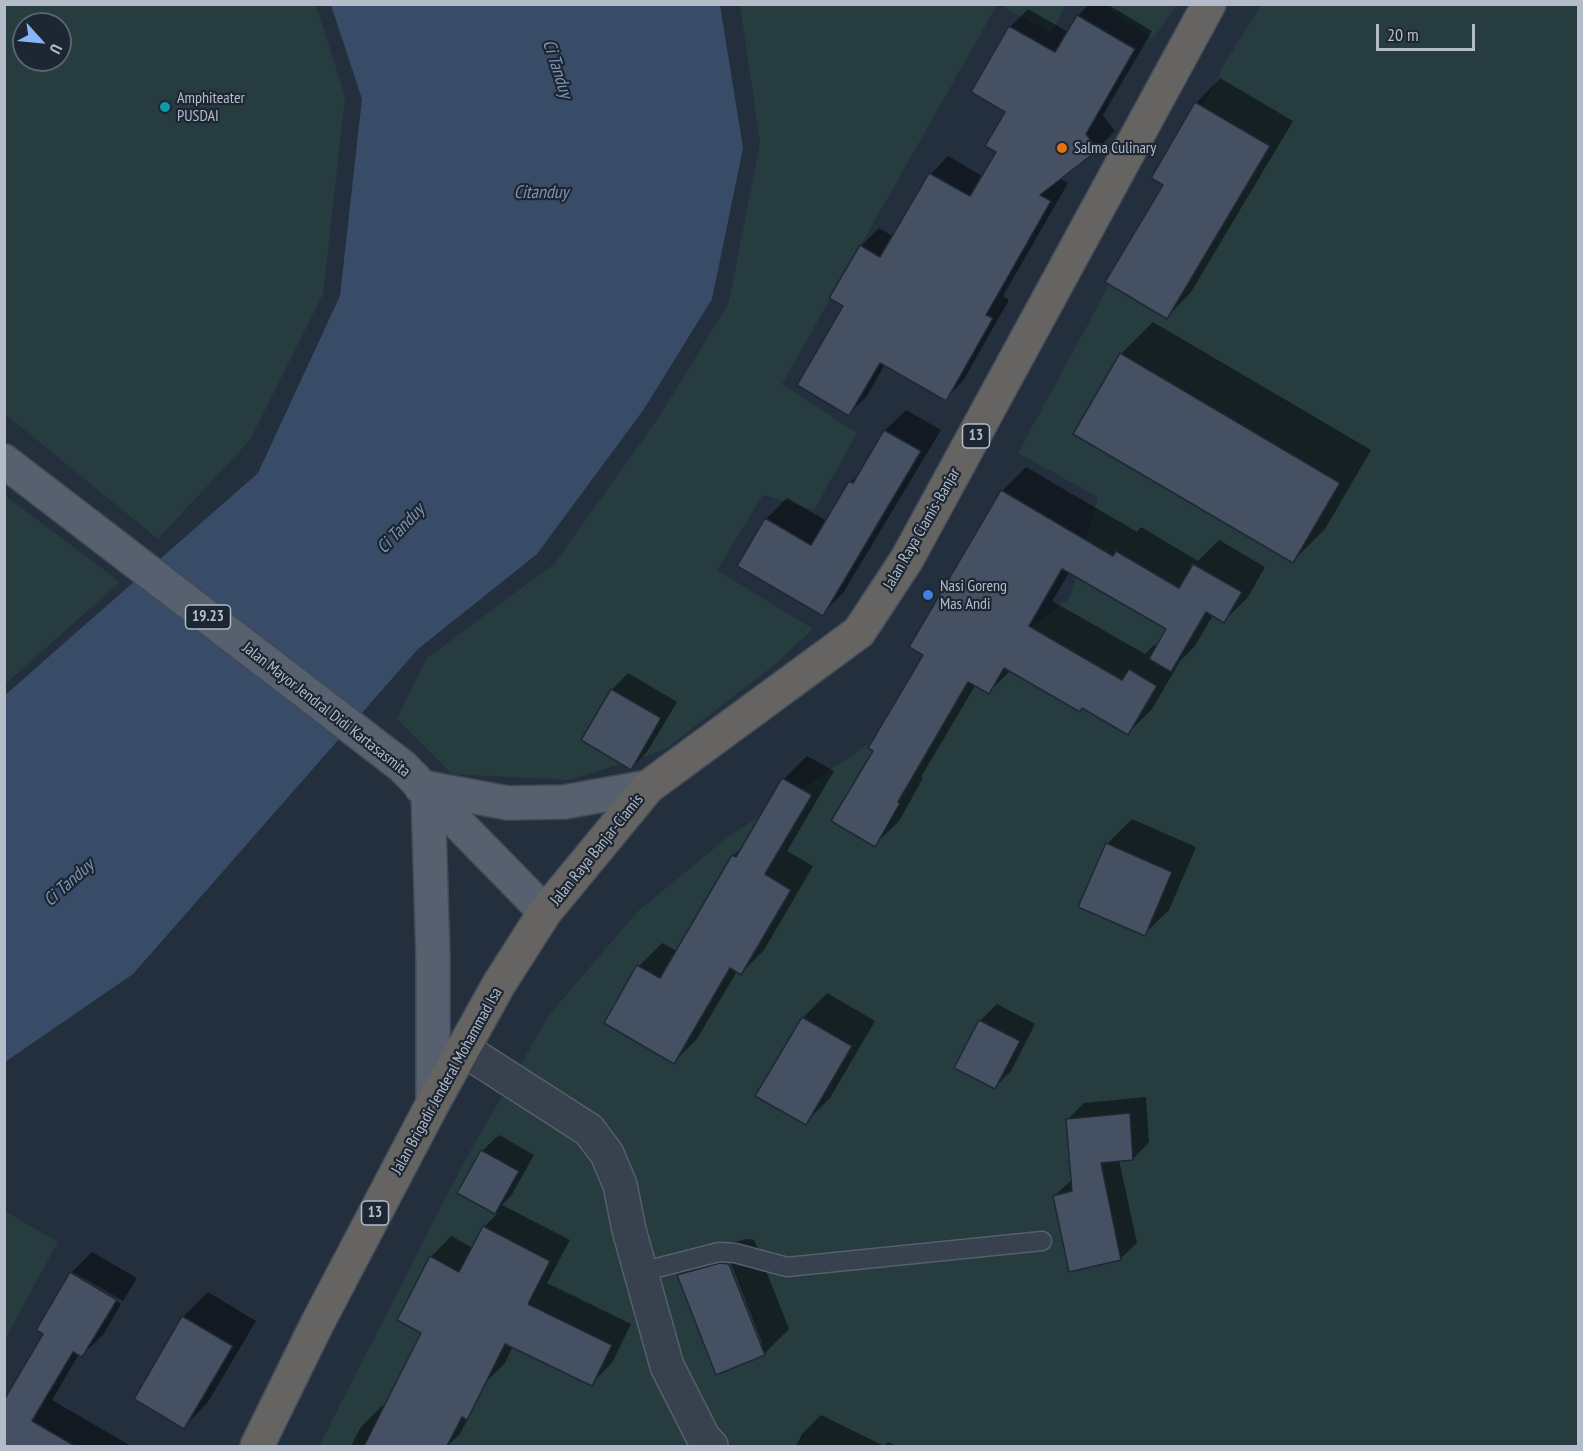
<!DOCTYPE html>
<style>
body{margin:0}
#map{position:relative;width:1583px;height:1451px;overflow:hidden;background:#242f3e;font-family:"PT Sans Narrow",sans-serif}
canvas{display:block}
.frame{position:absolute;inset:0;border:6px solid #b4bcc9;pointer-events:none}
.north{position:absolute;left:12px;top:12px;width:60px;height:60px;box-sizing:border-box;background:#1d2633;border:2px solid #59626f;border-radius:50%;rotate:117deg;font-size:16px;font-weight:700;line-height:24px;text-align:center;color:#b4bcc9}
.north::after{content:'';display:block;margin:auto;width:21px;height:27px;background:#8ab4f8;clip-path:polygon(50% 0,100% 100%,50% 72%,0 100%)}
.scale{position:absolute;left:1376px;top:24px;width:99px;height:27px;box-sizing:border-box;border:3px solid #b4bcc9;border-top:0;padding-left:8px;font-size:18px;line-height:21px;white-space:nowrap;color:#b4bcc9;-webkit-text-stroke:4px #1d2633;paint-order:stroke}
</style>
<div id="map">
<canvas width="1583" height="1451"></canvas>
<div class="frame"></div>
<div class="north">U</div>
<div class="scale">20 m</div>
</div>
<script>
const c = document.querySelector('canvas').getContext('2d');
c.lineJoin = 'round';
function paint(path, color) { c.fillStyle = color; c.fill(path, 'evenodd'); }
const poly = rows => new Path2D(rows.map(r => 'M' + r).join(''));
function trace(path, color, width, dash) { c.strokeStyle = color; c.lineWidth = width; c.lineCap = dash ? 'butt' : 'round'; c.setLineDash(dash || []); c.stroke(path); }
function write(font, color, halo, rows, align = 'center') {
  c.font = font + ' "PT Sans Narrow",sans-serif'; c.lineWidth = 4.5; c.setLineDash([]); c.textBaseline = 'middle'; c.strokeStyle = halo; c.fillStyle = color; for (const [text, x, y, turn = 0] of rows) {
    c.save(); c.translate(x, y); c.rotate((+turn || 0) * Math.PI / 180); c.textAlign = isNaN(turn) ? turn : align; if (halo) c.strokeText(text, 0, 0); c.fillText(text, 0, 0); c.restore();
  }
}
const green = poly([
 [4,5,316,5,345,96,323,294,250,440,158,539,5,414],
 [24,24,60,24,60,60,24,60],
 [740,5,997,5,782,384,857,433,814,510,763,495,717,570,813,629,773,666,664,750,570,780,452,774,397,719,427,658,554,564,661,414,729,302,760,142],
 [1001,5,1066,5,1051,33],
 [1103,5,1176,5,1153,39],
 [1261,5,1578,5,1578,1446,319,1446,464,1162,550,1014,637,912,728,837,854,754,1070,598,1098,497,1018,453,1093,315,1225,63],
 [4,495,120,582,5,684,4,684],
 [5,1211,58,1242,5,1339]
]);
const water = poly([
 [331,5,720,5,743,148,712,299,644,409,537,554,418,649,133,974,5,1062,4,696,258,473,340,296,362,99]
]);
const shadow = poly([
 [1089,4,1107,4,1152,31,1103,115,1115,131,1097,149,1059,178,1068,183,1003,296,1009,300,963,381,945,399,885,364,867,396,849,414,845,306,831,298,861,246,879,228,894,237,931,174,948,156,982,176,998,151,1007,111,973,91,1010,27,1028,9,1068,32,1078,16],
 [1220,78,1293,121,1191,292,1167,317,1165,185,1196,103],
 [1153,322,1371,450,1325,529,1293,561,1121,354],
 [906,410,941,430,843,593,822,614,739,565,766,519,787,498,827,521,850,482,864,468,885,430],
 [1026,467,1137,532,1141,527,1198,561,1219,540,1265,567,1248,597,1224,621,1213,615,1195,646,1180,661,1152,709,1128,733,1011,670,989,692,976,684,921,777,923,778,899,821,874,845,875,751,925,654,1002,491],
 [1070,571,1168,629,1157,647,1154,645,1145,654,1052,601],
 [628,673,677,702,647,752,631,768,612,690],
 [807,756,834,771,787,851,813,866,764,950,741,973,737,971,697,1039,674,1062,606,1022,639,966,662,943,677,951,733,856,745,844,784,779],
 [1132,819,1196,847,1169,910,1144,934,1080,907,1107,844],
 [827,993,875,1021,830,1098,805,1123,803,1018],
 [997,1004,1035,1024,1011,1071,995,1087,956,1067,980,1021],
 [1146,1097,1149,1142,1133,1159,1119,1160,1137,1243,1120,1259,1054,1196,1073,1179,1068,1119,1084,1103],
 [499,1135,534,1155,511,1196,502,1205,570,1240,547,1283,631,1324,612,1363,591,1384,513,1346,505,1363,487,1381,460,1434,447,1446,351,1446,361,1427,382,1406,385,1408,423,1332,431,1257,451,1236,473,1248,484,1227,497,1214,459,1193,482,1151],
 [746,1239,754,1240,789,1329,764,1354,679,1275,703,1251],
 [728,1256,762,1343,759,1343,725,1257],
 [92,1252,137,1278,123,1301,75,1273,75,1277,121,1304,103,1335,82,1355,79,1354,52,1400,131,1446,4,1446,4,1403,45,1334,71,1273],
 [208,1292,256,1321,208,1402,184,1427,136,1399,183,1317],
 [821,1415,884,1446,888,1442,897,1446,796,1446,802,1434]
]);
const building = poly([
 [1077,15,1135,49,1086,134,1098,150,1040,195,1051,201,986,315,993,318,946,401,880,363,849,416,797,385,843,306,829,298,860,245,880,257,929,173,970,196,996,152,985,146,1005,112,971,92,1009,26,1055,52,1077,15],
 [1195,102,1270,146,1167,319,1105,282,1163,185,1151,178,1195,102],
 [1120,353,1340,483,1293,563,1073,434,1120,353],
 [884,430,921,451,823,616,737,566,765,518,811,545,849,481,853,483,884,430],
 [1001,490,1113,556,1116,551,1179,588,1193,564,1242,592,1224,623,1206,612,1171,672,1149,659,1166,629,1062,569,1029,626,1122,680,1129,669,1157,686,1128,735,1082,708,1080,712,1004,668,989,694,968,682,898,802,900,803,875,847,831,821,873,751,868,748,923,655,909,647,1001,490],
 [611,689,661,718,631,770,581,740,611,689],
 [782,778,812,795,765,874,791,890,741,975,730,968,674,1064,604,1023,637,965,660,978,732,855,736,857,782,778],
 [1106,843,1172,872,1145,936,1078,907,1106,843],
 [802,1017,852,1046,806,1125,755,1096,802,1017],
 [979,1020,1020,1041,995,1089,954,1068,979,1020],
 [1130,1113,1133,1160,1101,1163,1121,1260,1069,1272,1053,1196,1072,1191,1066,1119,1130,1113],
 [481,1150,519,1171,495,1214,457,1193,481,1150],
 [483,1226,550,1261,528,1304,612,1345,592,1386,505,1344,467,1420,462,1417,447,1446,364,1446,421,1333,397,1320,430,1256,459,1272,483,1226],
 [720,1263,729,1264,765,1355,716,1375,677,1275,720,1263],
 [70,1272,117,1300,82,1357,73,1352,32,1421,75,1446,4,1446,4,1400,43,1334,36,1330,70,1272],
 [182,1316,233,1346,184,1429,134,1399,182,1316]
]);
const service = poly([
 [641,1272,719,1252,735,1253,787,1267,1042,1241]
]);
const minor = poly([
 [463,1049,589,1130,607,1154,620,1185,629,1230,667,1366,703,1437,711,1446]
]);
const primary = poly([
 [4,461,402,766,545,912],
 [421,787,508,803,564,802,648,787],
 [428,793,433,958,433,1103]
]);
const trunk = poly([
 [257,1446,317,1324,433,1103,499,984,545,912,648,787,859,632,907,559,1209,4]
]);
const markers = [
 [165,107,6,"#0f9aa8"],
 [1062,148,6,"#e8710a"],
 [928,595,6,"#3f7fe0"]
];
const shields = [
 [976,436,27],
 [208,617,45],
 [375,1213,27]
];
const shieldNames = [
 ["13",976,436],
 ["19.23",208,617],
 ["13",375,1213]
];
const poiNames = [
 ["Amphiteater",177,98],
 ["PUSDAI",177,116],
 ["Salma Culinary",1074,148],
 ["Nasi Goreng",940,586],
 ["Mas Andi",940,604]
];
const streetNames = [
 ["Jalan Raya Ciamis-Banjar",922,529,-60],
 ["Jalan Mayor Jendral Didi Kartasasmita",326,710,38],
 ["Jalan Raya Banjar-Ciamis",597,850,-51],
 ["Jalan Brigadir Jenderal Mohammad Isa",447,1081,-61]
];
const waterNames = [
 ["Ci Tanduy",557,69,72],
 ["Citanduy",541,193],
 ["Ci Tanduy",401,529,-47],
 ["Ci Tanduy",69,883,-42]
];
paint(green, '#263c3f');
paint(water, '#394c67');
paint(shadow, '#0007');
paint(building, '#455162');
trace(building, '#1f2835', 1.5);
trace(service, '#565f6c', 21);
trace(minor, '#565f6c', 36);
trace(primary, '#414a57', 36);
trace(trunk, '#434c59', 36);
trace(service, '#38414e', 18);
trace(minor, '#38414e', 33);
trace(primary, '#56606e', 33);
trace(trunk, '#656462', 33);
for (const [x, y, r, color] of markers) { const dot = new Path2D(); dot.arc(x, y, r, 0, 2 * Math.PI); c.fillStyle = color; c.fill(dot); trace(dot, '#1d2633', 2); }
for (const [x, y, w] of shields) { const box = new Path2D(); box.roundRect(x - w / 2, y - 12, w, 24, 4.5); c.fillStyle = '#1d2633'; c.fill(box); trace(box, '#b4bcc9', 1.5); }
write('bold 15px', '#b4bcc9', null, shieldNames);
write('16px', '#b4bcc9', '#1d2633', poiNames, 'left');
write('16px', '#b4bcc9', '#1d2633', streetNames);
write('italic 18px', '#7c92b1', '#1d2633', waterNames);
</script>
